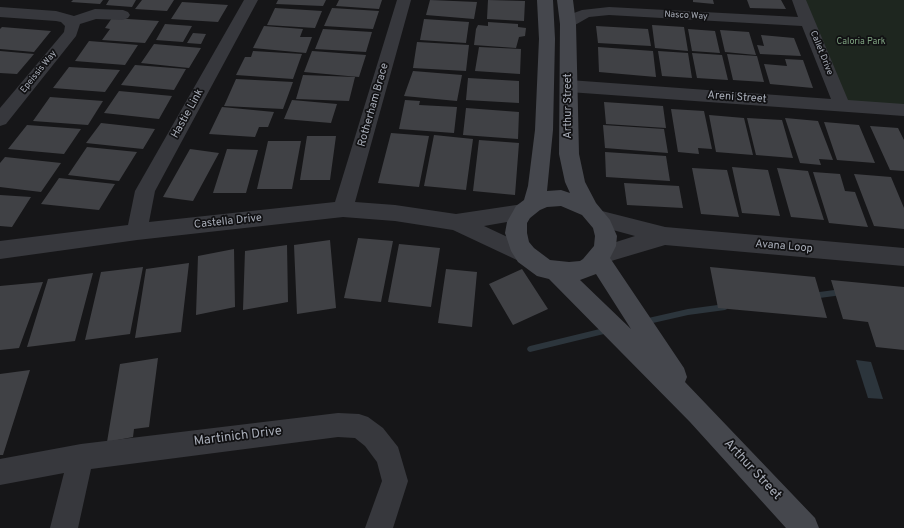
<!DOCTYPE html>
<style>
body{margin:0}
canvas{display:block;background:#161618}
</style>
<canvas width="904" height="528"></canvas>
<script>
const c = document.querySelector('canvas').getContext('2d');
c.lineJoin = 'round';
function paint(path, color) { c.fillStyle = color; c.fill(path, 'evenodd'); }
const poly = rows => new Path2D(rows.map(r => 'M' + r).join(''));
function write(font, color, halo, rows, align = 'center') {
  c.font = font + ' Overpass,sans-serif'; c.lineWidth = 3.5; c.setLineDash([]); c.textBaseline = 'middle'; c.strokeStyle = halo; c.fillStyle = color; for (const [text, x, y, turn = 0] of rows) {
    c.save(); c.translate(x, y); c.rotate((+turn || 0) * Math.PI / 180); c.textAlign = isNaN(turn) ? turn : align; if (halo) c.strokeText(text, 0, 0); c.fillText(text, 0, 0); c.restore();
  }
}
const green = poly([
 [799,0,904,0,904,110,842,106]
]);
const water = poly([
 [856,360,871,362,883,399,868,398]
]);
const stream = poly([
 [842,289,844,290,845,292,844,294,842,295,812,299,810,298,809,296,810,294,812,293,842,289],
 [725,304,727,305,728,307,727,309,725,310,688,315,644,325,642,324,641,322,642,320,644,319,688,309,725,304],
 [608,327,610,328,611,330,610,332,608,333,530,352,528,351,527,349,528,347,530,346,608,327]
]);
const building = poly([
 [73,0,103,0,100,4,71,2],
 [109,0,136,0,132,7,106,5],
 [142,0,174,0,167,11,135,9],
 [278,0,326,0,323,6,276,4],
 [339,0,382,0,379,9,336,6],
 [430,0,477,2,474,19,426,15],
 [488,0,525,1,524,21,487,19],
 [693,0,713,0,714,4,693,2],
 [747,0,781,0,786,9,750,8],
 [182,2,228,5,218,22,171,19],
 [275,8,322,11,315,28,267,25],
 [332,8,379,11,373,29,324,26],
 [112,18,159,21,145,43,102,40,110,29,105,28],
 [424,19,469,22,466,43,420,40],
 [488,22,518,24,518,27,526,28,525,36,519,37,516,48,474,45,476,29,478,25,488,26],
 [165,24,192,26,183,42,156,40],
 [652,25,684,27,688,51,655,48],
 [264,26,303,29,300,37,312,37,306,53,253,48],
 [596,26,648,29,651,46,598,43],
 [2,27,51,31,34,52,0,49,0,29],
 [323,29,372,32,366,52,315,49],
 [688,29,715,31,720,53,692,51],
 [720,30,749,32,756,55,725,52],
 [193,33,206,34,201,44,187,43],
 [761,35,794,38,801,56,760,54,757,45,764,46],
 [89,41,138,45,125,65,75,61],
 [417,42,469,45,466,71,413,68],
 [154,44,201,48,189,68,141,63],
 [479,47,521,49,520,74,475,71],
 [598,47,653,51,656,77,599,72],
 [0,51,34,54,17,74,0,73],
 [253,51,302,54,293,79,236,75,245,57,251,57],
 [312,51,366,55,359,77,304,72],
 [658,51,688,53,692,78,662,76],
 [692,53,722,55,728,80,697,78],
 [727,54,757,56,764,82,733,80],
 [785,59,803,60,813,88,770,84,764,64,787,66],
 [135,65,186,69,174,90,121,85],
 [69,67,120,70,105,92,53,88],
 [413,71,462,75,457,101,404,96],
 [303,75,355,77,349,101,296,99],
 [468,78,519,81,519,103,466,100],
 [236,79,293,82,283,109,224,106],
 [119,91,172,96,159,119,104,113],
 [50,97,103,101,88,125,33,121],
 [292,100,337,104,331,123,284,119],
 [405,100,420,101,419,105,457,107,454,133,399,129],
 [604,102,663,106,666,128,606,124],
 [222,107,274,112,268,127,259,127,255,137,209,134],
 [466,108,519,112,518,139,463,135],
 [671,109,704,111,712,149,698,148,699,154,678,152],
 [709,115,744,118,753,155,716,152],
 [747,118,782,120,793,158,756,155],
 [785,118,818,121,833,160,819,159,821,165,800,163],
 [824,122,859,125,875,163,837,160],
 [101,123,155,129,143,149,86,143],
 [27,125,81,129,64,154,8,149],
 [603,125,664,129,668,153,605,148],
 [870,126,898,128,904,140,904,171,890,170],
 [391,133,429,136,419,187,378,183],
 [434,135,473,139,466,190,424,186],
 [307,136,336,136,330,180,300,180],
 [479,140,519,143,515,195,473,191],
 [268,141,301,141,292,189,257,189],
 [87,147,137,152,119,181,68,175],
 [190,149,219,153,193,201,163,197],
 [227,149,258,150,246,193,213,193],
 [605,152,666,156,670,181,606,177],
 [5,157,61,163,41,192,0,187,0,163],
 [732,167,768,170,780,216,742,213],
 [692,168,727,170,739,217,701,214],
 [777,168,808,171,824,220,791,217],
 [813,172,840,174,845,191,855,192,868,227,829,223],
 [854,174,891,177,904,208,904,229,874,226],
 [59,178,115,184,99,210,41,204],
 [624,183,679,186,683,208,627,205],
 [0,195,31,197,12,227,0,226],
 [358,238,393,241,381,302,344,298],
 [330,240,336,308,297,314,294,245],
 [399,244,440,248,431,307,388,302],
 [287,245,288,302,243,310,245,251],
 [234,249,235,307,196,315,198,256],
 [189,263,181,332,135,338,146,269],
 [143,267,130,334,85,340,101,272],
 [710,267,815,277,827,318,718,308],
 [446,269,477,272,472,327,438,323],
 [522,269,548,309,513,325,489,284],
 [93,273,75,341,27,347,48,279],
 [831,280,904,287,904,350,876,347,868,322,843,319],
 [43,282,19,348,0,350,0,286],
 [158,358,149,427,134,429,133,437,107,442,120,364],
 [30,370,3,455,0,455,0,374]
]);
const street = poly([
 [244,0,258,0,155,191,149,222,335,202,397,0,411,0,355,202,395,205,456,214,523,204,530,206,533,212,530,218,484,226,533,249,536,255,533,261,526,264,519,261,453,230,395,221,343,217,137,240,0,259,0,241,128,225,135,191,244,0],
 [792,0,806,0,848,100,904,104,904,116,569,92,563,90,561,86,563,82,569,80,831,99,802,26,609,15,589,17,568,29,563,27,560,24,574,13,582,10,609,7,798,17,792,0],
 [0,7,56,11,74,16,95,9,123,10,128,12,130,15,128,18,123,20,96,19,80,24,76,36,6,124,0,126,0,108,64,32,65,26,61,22,56,21,0,17,0,7],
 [598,210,665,227,904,248,904,266,665,245,601,264,594,261,591,255,594,249,635,236,591,224,588,218,591,212,598,210],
 [338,413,359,414,368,417,383,428,398,447,408,481,393,528,365,528,382,481,377,462,365,446,355,438,338,437,91,469,78,528,50,528,64,473,0,485,0,459,81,444,338,413]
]);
const secondary = poly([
 [537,0,553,0,555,39,553,130,547,191,561,190,570,193,565,182,559,154,560,24,557,0,573,0,576,24,579,154,585,182,596,203,610,220,617,236,616,246,610,258,684,368,687,377,685,382,815,518,819,528,786,528,690,422,549,279,537,276,518,262,511,251,505,233,507,222,516,206,524,200,528,186,535,130,539,39,537,0],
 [561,206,582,215,593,228,595,236,594,246,583,259,580,261,569,262,550,260,534,248,529,242,527,233,527,223,530,218,540,210,547,207,561,206],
 [596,274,631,329,580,280,596,274]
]);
const farStreetnames = [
 ["Nasco Way",686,16,3],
 ["Callet Drive",821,53,68],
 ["Epeissis Way",39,72,-51]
];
const farParknames = [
 ["Caloria Park",861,42]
];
const streetNames = [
 ["Areni Street",737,98,4],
 ["Rotherham Brace",374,105,-74],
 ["Arthur Street",569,106,-90],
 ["Hastie Link",188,114,-61],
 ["Castella Drive",228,222,-6],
 ["Avana Loop",784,247,5]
];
const nearStreetnames = [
 ["Martinich Drive",238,437,-7],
 ["Arthur Street",752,470,47]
];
paint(green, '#1e261f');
paint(water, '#2c353c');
paint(stream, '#2c353c');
paint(building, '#404145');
paint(street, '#37383d');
paint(secondary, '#45474d');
write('9px', '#a8adb8', '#111113', farStreetnames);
write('9px', '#7fa381', '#111113', farParknames);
write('11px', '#a8adb8', '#111113', streetNames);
write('13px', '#a8adb8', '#111113', nearStreetnames);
</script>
